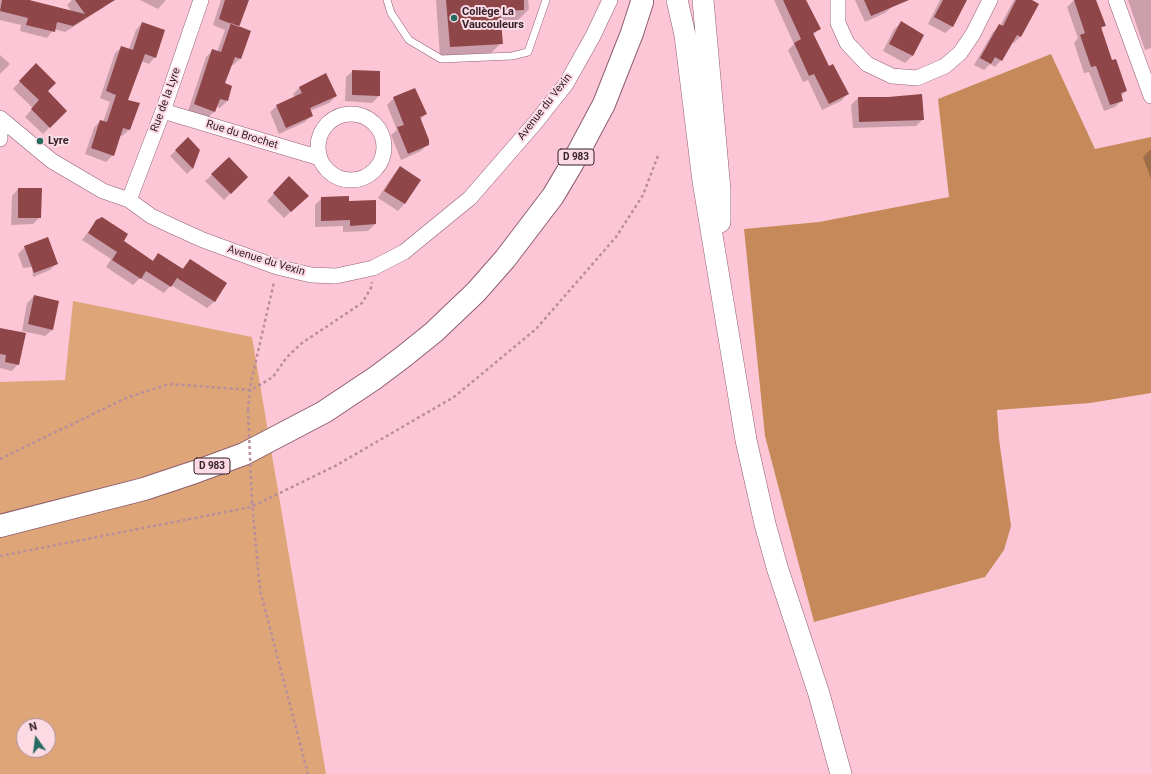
<!DOCTYPE html>
<meta charset="utf-8">
<style>
body{margin:0}
#map{position:relative;width:1151px;height:774px;overflow:hidden;background:#fdc6d6;font-family:Roboto,sans-serif}
canvas{display:block}
.north{position:absolute;left:16px;top:718px;width:40px;height:40px;box-sizing:border-box;background:#fcdae4;border:1px solid #ac8f98;border-radius:50%;rotate:346deg;font-size:11px;font-weight:700;line-height:16px;text-align:center;color:#331f26}
.north::after{content:'';display:block;margin:auto;width:14px;height:18px;background:#266b5f;clip-path:polygon(50% 0,100% 100%,50% 72%,0 100%)}
</style>
<div id="map">
<canvas width="1151" height="774"></canvas>
<div class="north">N</div>
</div>
<script>
const c = document.querySelector('canvas').getContext('2d');
c.lineJoin = 'round';
function paint(path, color) { c.fillStyle = color; c.fill(path, 'evenodd'); }
const poly = rows => new Path2D(rows.map(r => 'M' + r).join(''));
function trace(path, color, width, dash) { c.strokeStyle = color; c.lineWidth = width; c.lineCap = dash ? 'butt' : 'round'; c.setLineDash(dash || []); c.stroke(path); }
function write(font, color, halo, rows, align = 'center') {
  c.font = font + ' Roboto,sans-serif'; c.lineWidth = 4; c.setLineDash([]); c.textBaseline = 'middle'; c.strokeStyle = halo; c.fillStyle = color; for (const [text, x, y, turn = 0] of rows) {
    c.save(); c.translate(x, y); c.rotate((+turn || 0) * Math.PI / 180); c.textAlign = isNaN(turn) ? turn : align; if (halo) c.strokeText(text, 0, 0); c.fillText(text, 0, 0); c.restore();
  }
}
const green = poly([
 [73,301,252,337,326,774,0,774,0,382,65,380],
 [24,726,48,726,48,750,24,750]
]);
const forest = poly([
 [1051,54,1095,149,1151,137,1151,393,1090,403,997,410,999,439,1011,526,1004,550,985,577,814,622,765,436,744,229,819,222,949,197,938,99]
]);
const shadow = poly([
 [0,0,31,0,31,1,72,12,67,5,72,0,109,0,110,2,103,8,65,32,54,29,47,38,20,31,21,25,0,20],
 [140,0,166,0,158,9],
 [221,0,248,0,238,26,240,59,233,65,231,65,224,84,231,87,227,101,220,108,216,106,214,112,207,118,188,111,206,57,213,50,217,52,225,30,213,25],
 [436,0,528,0,529,9,518,20,500,21,501,43,491,53,440,57],
 [774,0,805,0,819,29,813,35,829,67,847,94,841,101,822,110,808,80,803,82,788,50,794,44],
 [855,0,889,0,892,7,885,13,865,22],
 [940,0,961,0,965,3,952,27,945,33,928,24],
 [1014,0,1030,0,1020,37,1014,43,1012,42,1001,60,995,67,990,64,984,70,974,65,993,32,1000,26],
 [1074,0,1095,0,1104,26,1101,29,1111,61,1126,91,1121,96,1122,100,1115,107,1104,111,1089,72,1084,73,1074,43,1078,38,1067,7],
 [1128,0,1151,0,1151,48,1145,50],
 [142,23,155,57,149,64,141,61,127,100,129,130,122,136,120,135,113,155,106,162,85,154,94,128,100,121,103,122,110,102,100,98,115,53,122,47,129,49,136,30],
 [901,23,923,35,912,56,905,63,883,51,894,29],
 [0,55,10,64,0,74],
 [29,71,66,111,43,134,25,117,33,108,13,89],
 [353,71,379,72,379,96,372,103,345,101,346,77],
 [300,87,336,96,329,103,310,111,312,115,305,122,279,134,270,112,277,106,294,97,293,94],
 [394,98,426,114,420,120,428,144,421,151,401,160,391,135,397,130,387,105],
 [858,98,888,98,923,119,916,126,853,128,851,105],
 [188,139,199,150,192,169,187,174,170,156],
 [1150,150,1151,150,1151,179,1143,157],
 [401,167,420,180,404,204,398,211,378,198,394,174],
 [212,175,246,177,224,200,205,181],
 [289,178,307,196,284,218,267,201],
 [18,189,40,217,33,224,11,225,12,196],
 [322,198,348,202,375,201,375,224,368,231,343,232,343,226,315,227,315,205],
 [97,220,122,242,152,261,158,255,182,269,190,261,225,283,214,302,207,308,171,285,164,293,140,278,133,285,106,267,111,259,82,240],
 [25,247,57,263,50,270,33,277,32,267,23,268,18,254],
 [34,296,52,330,45,336,22,331,27,303],
 [0,329,18,364,12,371,0,368]
]);
const building = poly([
 [2,0,29,0,85,14,75,0,115,0,73,26,57,22,55,32,26,25,28,18,0,11],
 [225,0,249,0,239,27,219,19],
 [446,0,524,0,524,10,500,11,503,44,450,47],
 [783,0,806,0,821,29,813,33,829,66,833,64,849,94,829,104,814,74,809,76,794,43,801,39],
 [864,0,909,0,871,16],
 [943,0,967,0,953,27,934,17],
 [1016,0,1032,0,1039,4,1021,37,1017,35,1002,61,995,57,991,64,980,58,999,24,1003,26],
 [1074,0,1096,0,1106,26,1101,27,1112,60,1116,59,1127,91,1121,93,1123,101,1110,105,1096,66,1091,67,1080,35,1085,33],
 [901,21,924,35,913,56,889,44],
 [142,22,165,30,156,58,145,54,128,100,140,103,130,130,123,128,114,156,91,148,100,120,107,122,116,95,106,91,121,46,133,50],
 [231,23,251,31,241,59,235,57,225,83,232,86,228,101,220,99,215,112,194,104,212,49,221,52],
 [36,63,56,83,48,91,67,111,50,128,31,109,39,100,19,81],
 [352,70,380,71,380,96,352,95],
 [326,73,337,96,310,108,313,116,286,128,276,105,302,93,299,87],
 [415,88,427,114,420,117,429,140,429,145,408,154,397,127,404,125,393,97],
 [922,94,924,120,859,122,858,97,888,97],
 [188,137,200,150,193,169,175,150],
 [229,157,248,177,231,194,211,174],
 [400,166,421,180,405,204,384,191],
 [289,176,309,196,291,212,273,193],
 [18,188,42,188,41,218,18,218],
 [349,196,349,201,376,200,376,224,350,226,350,220,321,221,321,197],
 [102,217,128,234,124,241,153,261,158,253,183,269,190,259,227,283,215,302,177,278,171,287,146,271,141,279,112,260,117,252,88,233,96,220],
 [48,237,58,264,34,273,24,246],
 [34,295,59,301,53,330,28,324],
 [0,328,26,333,19,365,5,362,6,355,0,354]
]);
const path = poly([
 [248,410,251,382,274,282],
 [0,459,126,398,169,384,251,390,273,377,287,357,302,343,362,303,371,288,372,282],
 [252,502,260,590,308,774],
 [0,556,251,507,335,466,454,397,536,329,616,237,643,195,659,153]
]);
const lane = poly([
 [387,0,391,13,409,40,441,59,512,56,528,52,546,0]
]);
const street = poly([
 [838,0,838,23,847,43,867,64,892,76,917,78,945,66,960,53,973,34,990,0],
 [1116,0,1151,96],
 [163,111,320,158],
 '318 147a33 33 0 1 1 66 0a33 33 0 1 1-66 0Z',
 [0,118,52,161,103,191,129,200,151,216,172,226,203,240,277,267,311,275,336,276,373,268,404,252,470,198,536,122,566,84,593,36,610,0],
 [0,139,0,119],
 [129,200,163,111,201,0]
]);
const secondary = poly([
 [677,0,685,35,703,181,746,440,765,524,777,567,819,694,841,774],
 [703,0,720,190,720,222]
]);
const primary = poly([
 [0,526,144,489,195,472,244,454,324,412,375,378,403,357,434,332,476,292,505,259,553,196,572,164,604,104,632,33,642,2]
]);
const pathBridge = poly([
 [248,410,252,502]
]);
const markers = [
 [454,18,4,"#266b5f"],
 [40,141,4,"#266b5f"]
];
const shields = [
 [576,157,36],
 [212,466,36]
];
const shieldNames = [
 ["D 983",576,157],
 ["D 983",212,466]
];
const poiNames = [
 ["Collège La",462,12],
 ["Vaucouleurs",462,25],
 ["Lyre",48,141]
];
const streetNames = [
 ["Rue de la Lyre",166,100,-70],
 ["Avenue du Vexin",545,107,-52],
 ["Rue du Brochet",242,135,17],
 ["Avenue du Vexin",266,261,17]
];
paint(green, '#dda578');
paint(forest, '#c68a5a');
paint(shadow, '#0003');
paint(building, '#8e4648');
trace(lane, '#8f5f6e', 8);
trace(street, '#8f5f6e', 16);
trace(secondary, '#8f5f6e', 22);
trace(primary, '#8f5f6e', 24);
trace(path, '#b98e9b', 2.5, [3, 3]);
trace(lane, '#fff', 7);
trace(street, '#fff', 15);
trace(secondary, '#fff', 21);
trace(primary, '#fff', 22);
trace(pathBridge, '#b98e9b', 2.5, [3, 3]);
for (const [x, y, r, color] of markers) { const dot = new Path2D(); dot.arc(x, y, r, 0, 2 * Math.PI); c.fillStyle = color; c.fill(dot); trace(dot, '#fcdae4', 1.5); }
for (const [x, y, w] of shields) { const box = new Path2D(); box.roundRect(x - w / 2, y - 8, w, 16, 3); c.fillStyle = '#fcdae4'; c.fill(box); trace(box, '#331f26', 1); }
write('bold 10px', '#331f26', null, shieldNames);
write('bold 11px', '#331f26', '#fcdae4', poiNames, 'left');
write('11px', '#331f26', '#fcdae4', streetNames);
</script>
